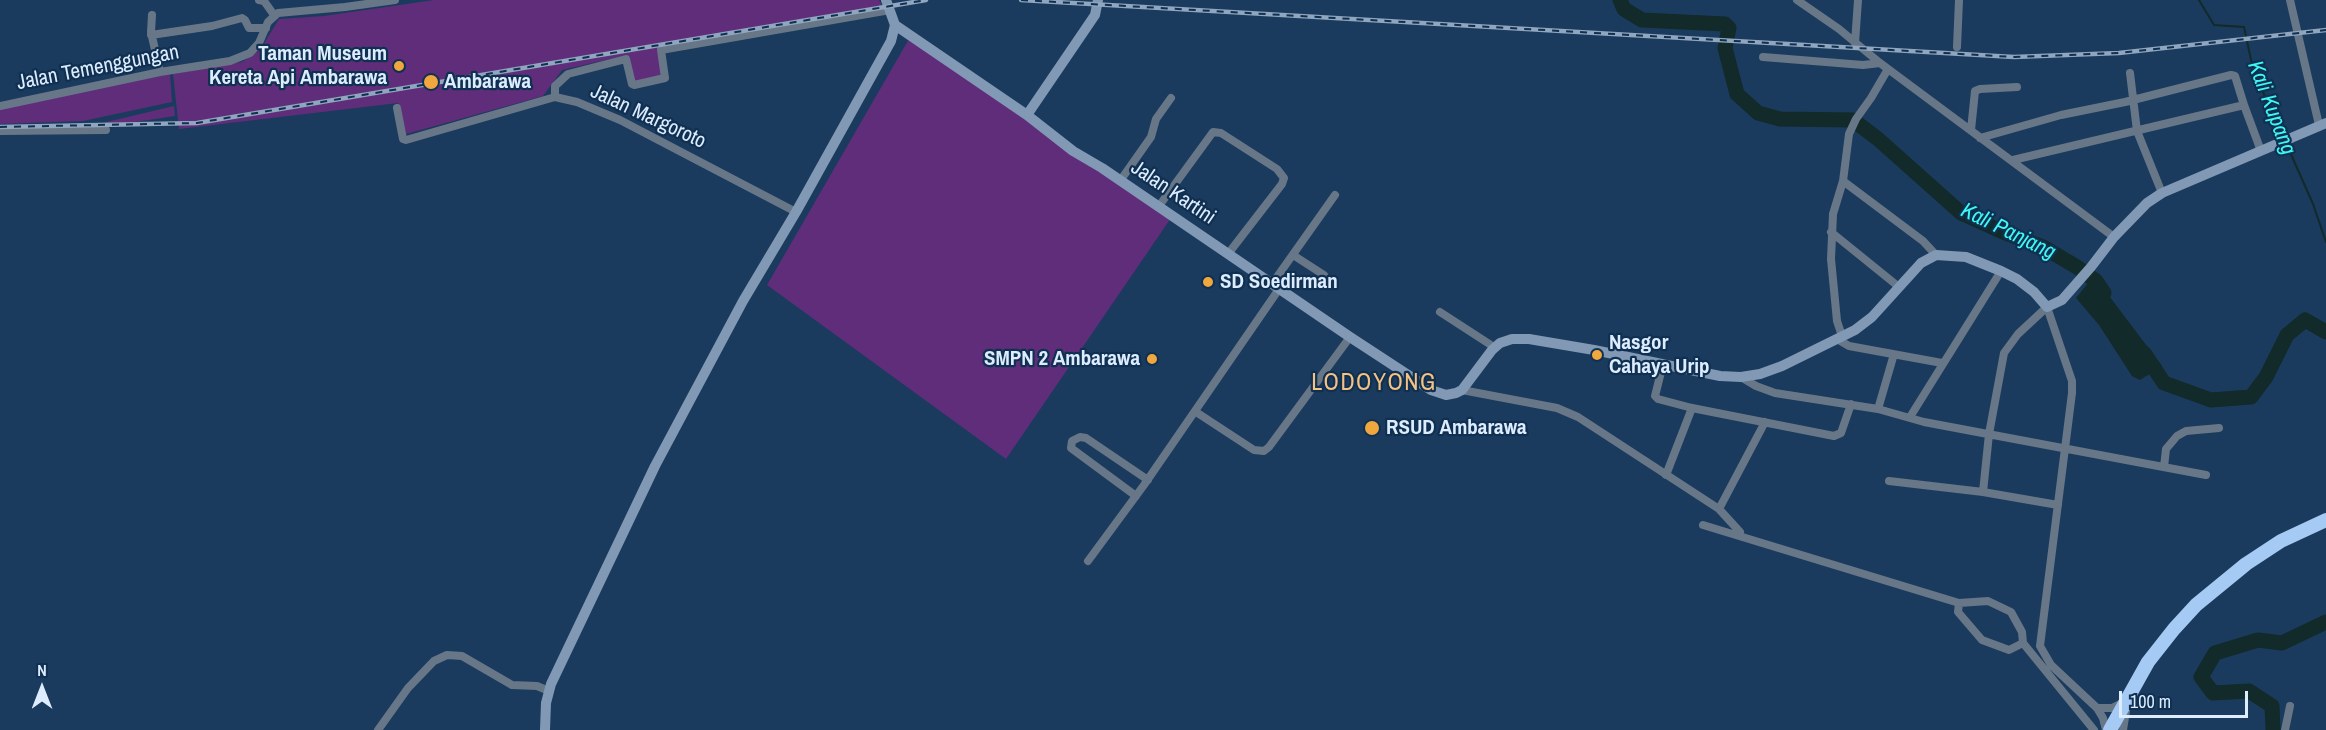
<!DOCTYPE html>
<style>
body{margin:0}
#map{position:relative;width:2326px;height:730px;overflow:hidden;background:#1a3b5d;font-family:"Archivo Narrow",sans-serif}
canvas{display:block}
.north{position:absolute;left:12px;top:658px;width:60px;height:60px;-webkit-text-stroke:4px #103052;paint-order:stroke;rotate:0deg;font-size:16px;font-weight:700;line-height:24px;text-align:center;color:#ddecfe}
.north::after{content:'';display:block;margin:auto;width:21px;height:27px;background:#ddecfe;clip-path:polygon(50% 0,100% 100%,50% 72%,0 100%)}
.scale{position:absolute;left:2119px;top:691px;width:129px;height:27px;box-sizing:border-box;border:3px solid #ddecfe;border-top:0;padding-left:8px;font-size:18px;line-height:21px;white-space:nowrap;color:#ddecfe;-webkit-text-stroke:4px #103052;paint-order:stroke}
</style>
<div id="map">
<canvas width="2326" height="730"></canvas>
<div class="north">N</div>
<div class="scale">100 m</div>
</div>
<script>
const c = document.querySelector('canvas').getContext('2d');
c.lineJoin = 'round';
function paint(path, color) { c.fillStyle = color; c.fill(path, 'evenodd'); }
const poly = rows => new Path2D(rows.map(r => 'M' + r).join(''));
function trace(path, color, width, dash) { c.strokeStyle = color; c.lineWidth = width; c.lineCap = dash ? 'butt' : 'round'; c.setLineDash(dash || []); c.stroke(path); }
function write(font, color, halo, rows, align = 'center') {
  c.font = font + ' "Archivo Narrow",sans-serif'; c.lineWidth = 4.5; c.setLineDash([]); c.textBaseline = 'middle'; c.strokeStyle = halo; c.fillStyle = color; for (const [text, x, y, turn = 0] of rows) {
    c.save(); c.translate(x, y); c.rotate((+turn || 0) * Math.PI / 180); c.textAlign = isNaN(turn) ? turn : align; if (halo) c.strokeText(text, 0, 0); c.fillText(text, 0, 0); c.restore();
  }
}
const green = poly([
 [434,0,879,0,883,8,658,47,664,77,634,83,627,55,562,70,543,96,406,134,398,103,179,129,173,74,242,62,260,50,279,19,324,16],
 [909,39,1171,218,1006,459,767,285],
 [170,74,172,102,83,121,0,124,0,108],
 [174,106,175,116,129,123,98,124]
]);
const water = poly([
 [2094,276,2162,366,2140,380,2132,376,2099,325,2076,298]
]);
const stream = poly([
 [2199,0,2214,25,2244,27,2253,69,2283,138],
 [2286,143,2313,204,2326,242]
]);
const river = poly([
 [1620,0,1624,9,1642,20,1725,24,1729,28,1725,48,1737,94,1758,113,1780,119,1853,120,1878,139,1961,213,2003,232,2043,247,2077,267,2096,281,2104,293],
 [2144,353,2164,383,2211,400,2251,397,2266,377,2287,335,2305,320,2326,332],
 [2273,730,2272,706,2249,691,2213,693,2201,677,2215,653,2258,640,2282,643,2326,622]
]);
const street = poly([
 [259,0,264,1,274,15],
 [1797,0,1839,29,1880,63,2114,237],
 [2290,0,2319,125],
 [152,15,151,32,160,72],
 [151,35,212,26,242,18,245,20,249,28,266,28],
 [1855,43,1858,0],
 [1957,47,1959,0],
 [1763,57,1863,65,1880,63],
 [2130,73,2137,131,2162,193],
 [555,97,555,86,568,74,626,59,632,84,634,85,665,78,661,50,890,10],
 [0,106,160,72,230,61,250,53,259,43,268,22,278,13,345,7,395,0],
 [397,108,403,139,406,140,555,97,577,102,620,120,796,212],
 [1971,130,1975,91,1980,89,2017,87],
 [0,131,106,130],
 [1980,138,2061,115,2125,102,2231,75,2235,76,2244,105],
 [2013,160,2244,105,2261,151],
 [1120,181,1151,137,1156,119,1171,98],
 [1843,181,1923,241,1936,255],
 [1159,206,1213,132,1221,133,1277,169,1284,178,1282,184,1228,254],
 [1831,232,1899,287],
 [1293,255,1324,275],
 [1272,284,1335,195],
 [1440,312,1494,347],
 [1842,336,1837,321,1831,259,1833,214,1843,181,1849,134,1856,119,1871,98,1888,69],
 [1837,339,1849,346,1942,363],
 [1663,364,1655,396,1658,399,1692,408,1834,436,1841,433,1851,404],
 [1741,377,1756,386,1775,393,1878,409,1924,422,2206,475],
 [1462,390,1557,408,1578,417,1719,509,1740,532],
 [1878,409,1894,354],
 [1196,412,1254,450,1264,451,1269,447,1350,337],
 [1910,417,2001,271],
 [2164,467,2166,449,2177,436,2186,431,2219,428],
 [1666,475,1692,408],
 [1889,481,1983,492,2058,505],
 [1983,492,1989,434,2004,353,2018,334,2047,307,2072,381,2072,393,2040,646,2051,665,2097,708,2103,718,2106,730],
 [1136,496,1071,448,1072,441,1080,437,1086,438,1148,480],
 [1719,509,1765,422],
 [1703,525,1959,603,1988,601,2011,612,2022,632,2023,643,2009,650,1982,640,1958,612,1959,603],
 [1088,561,1144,485,1279,289],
 [2023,643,2094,730],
 [2097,708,2112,708,2124,702],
 [378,730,408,688,434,661,447,655,462,656,512,685,537,686,549,691],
 [2123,730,2126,711],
 [2285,730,2290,706]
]);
const secondary = poly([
 [895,25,1027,115,1073,151,1102,168,1350,337,1431,390,1446,395,1456,393,1462,390,1492,350,1500,343,1512,339,1529,339,1594,350,1720,376,1741,377,1760,374,1782,366,1855,330,1872,317,1921,263,1936,255,1966,257,2001,271,2017,279,2034,292,2047,307,2062,300,2091,267,2114,237,2147,203,2162,193,2326,123],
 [1027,115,1095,15,1098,0],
 [545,730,546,703,551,684,655,466,743,301,796,212,891,41,895,25,886,0]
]);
const highway = poly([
 [2110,730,2148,662,2174,629,2196,605,2246,564,2281,541,2326,520]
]);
const rail = poly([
 [1021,0,2014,57,2119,53,2326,30],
 [0,127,197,123,926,0]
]);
const markers = [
 [399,66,6,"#efa73e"],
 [431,82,8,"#efa73e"],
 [1208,282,6,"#efa73e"],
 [1597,355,6,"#efa73e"],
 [1152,359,6,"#efa73e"],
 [1372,428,8,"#efa73e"]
];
const poiNames = [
 ["Taman Museum",387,54,"right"],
 ["Kereta Api Ambarawa",387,78,"right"],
 ["Ambarawa",444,82],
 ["SD Soedirman",1220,282],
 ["Nasgor",1609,343],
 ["Cahaya Urip",1609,367],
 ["SMPN 2 Ambarawa",1140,359,"right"],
 ["RSUD Ambarawa",1386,428]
];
const streetNames = [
 ["Jalan Temenggungan",98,68,-11],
 ["Jalan Margoroto",648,117,25],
 ["Jalan Kartini",1173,193,34]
];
const waterNames = [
 ["Kali Kupang",2271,108,69],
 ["Kali Panjang",2008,232,26]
];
const quarterNames = [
 ["LODOYONG",1374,384]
];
paint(green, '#602d7b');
paint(water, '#122a29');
trace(stream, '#122a29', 2);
trace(river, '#122a29', 15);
trace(street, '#687788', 8);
trace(secondary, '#8199b4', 10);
trace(highway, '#a5caf4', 14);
trace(rail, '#90a6be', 4.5);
trace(rail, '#103052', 2, [7]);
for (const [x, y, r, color] of markers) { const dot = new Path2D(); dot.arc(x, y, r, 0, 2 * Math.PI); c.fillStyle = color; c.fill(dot); trace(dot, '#103052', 2); }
write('bold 21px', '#ddecfe', '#103052', poiNames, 'left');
write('21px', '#ddecfe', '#103052', streetNames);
write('italic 22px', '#3df9f4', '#103052', waterNames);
c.letterSpacing = '1.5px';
write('24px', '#f6c282', '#103052', quarterNames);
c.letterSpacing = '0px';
</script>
